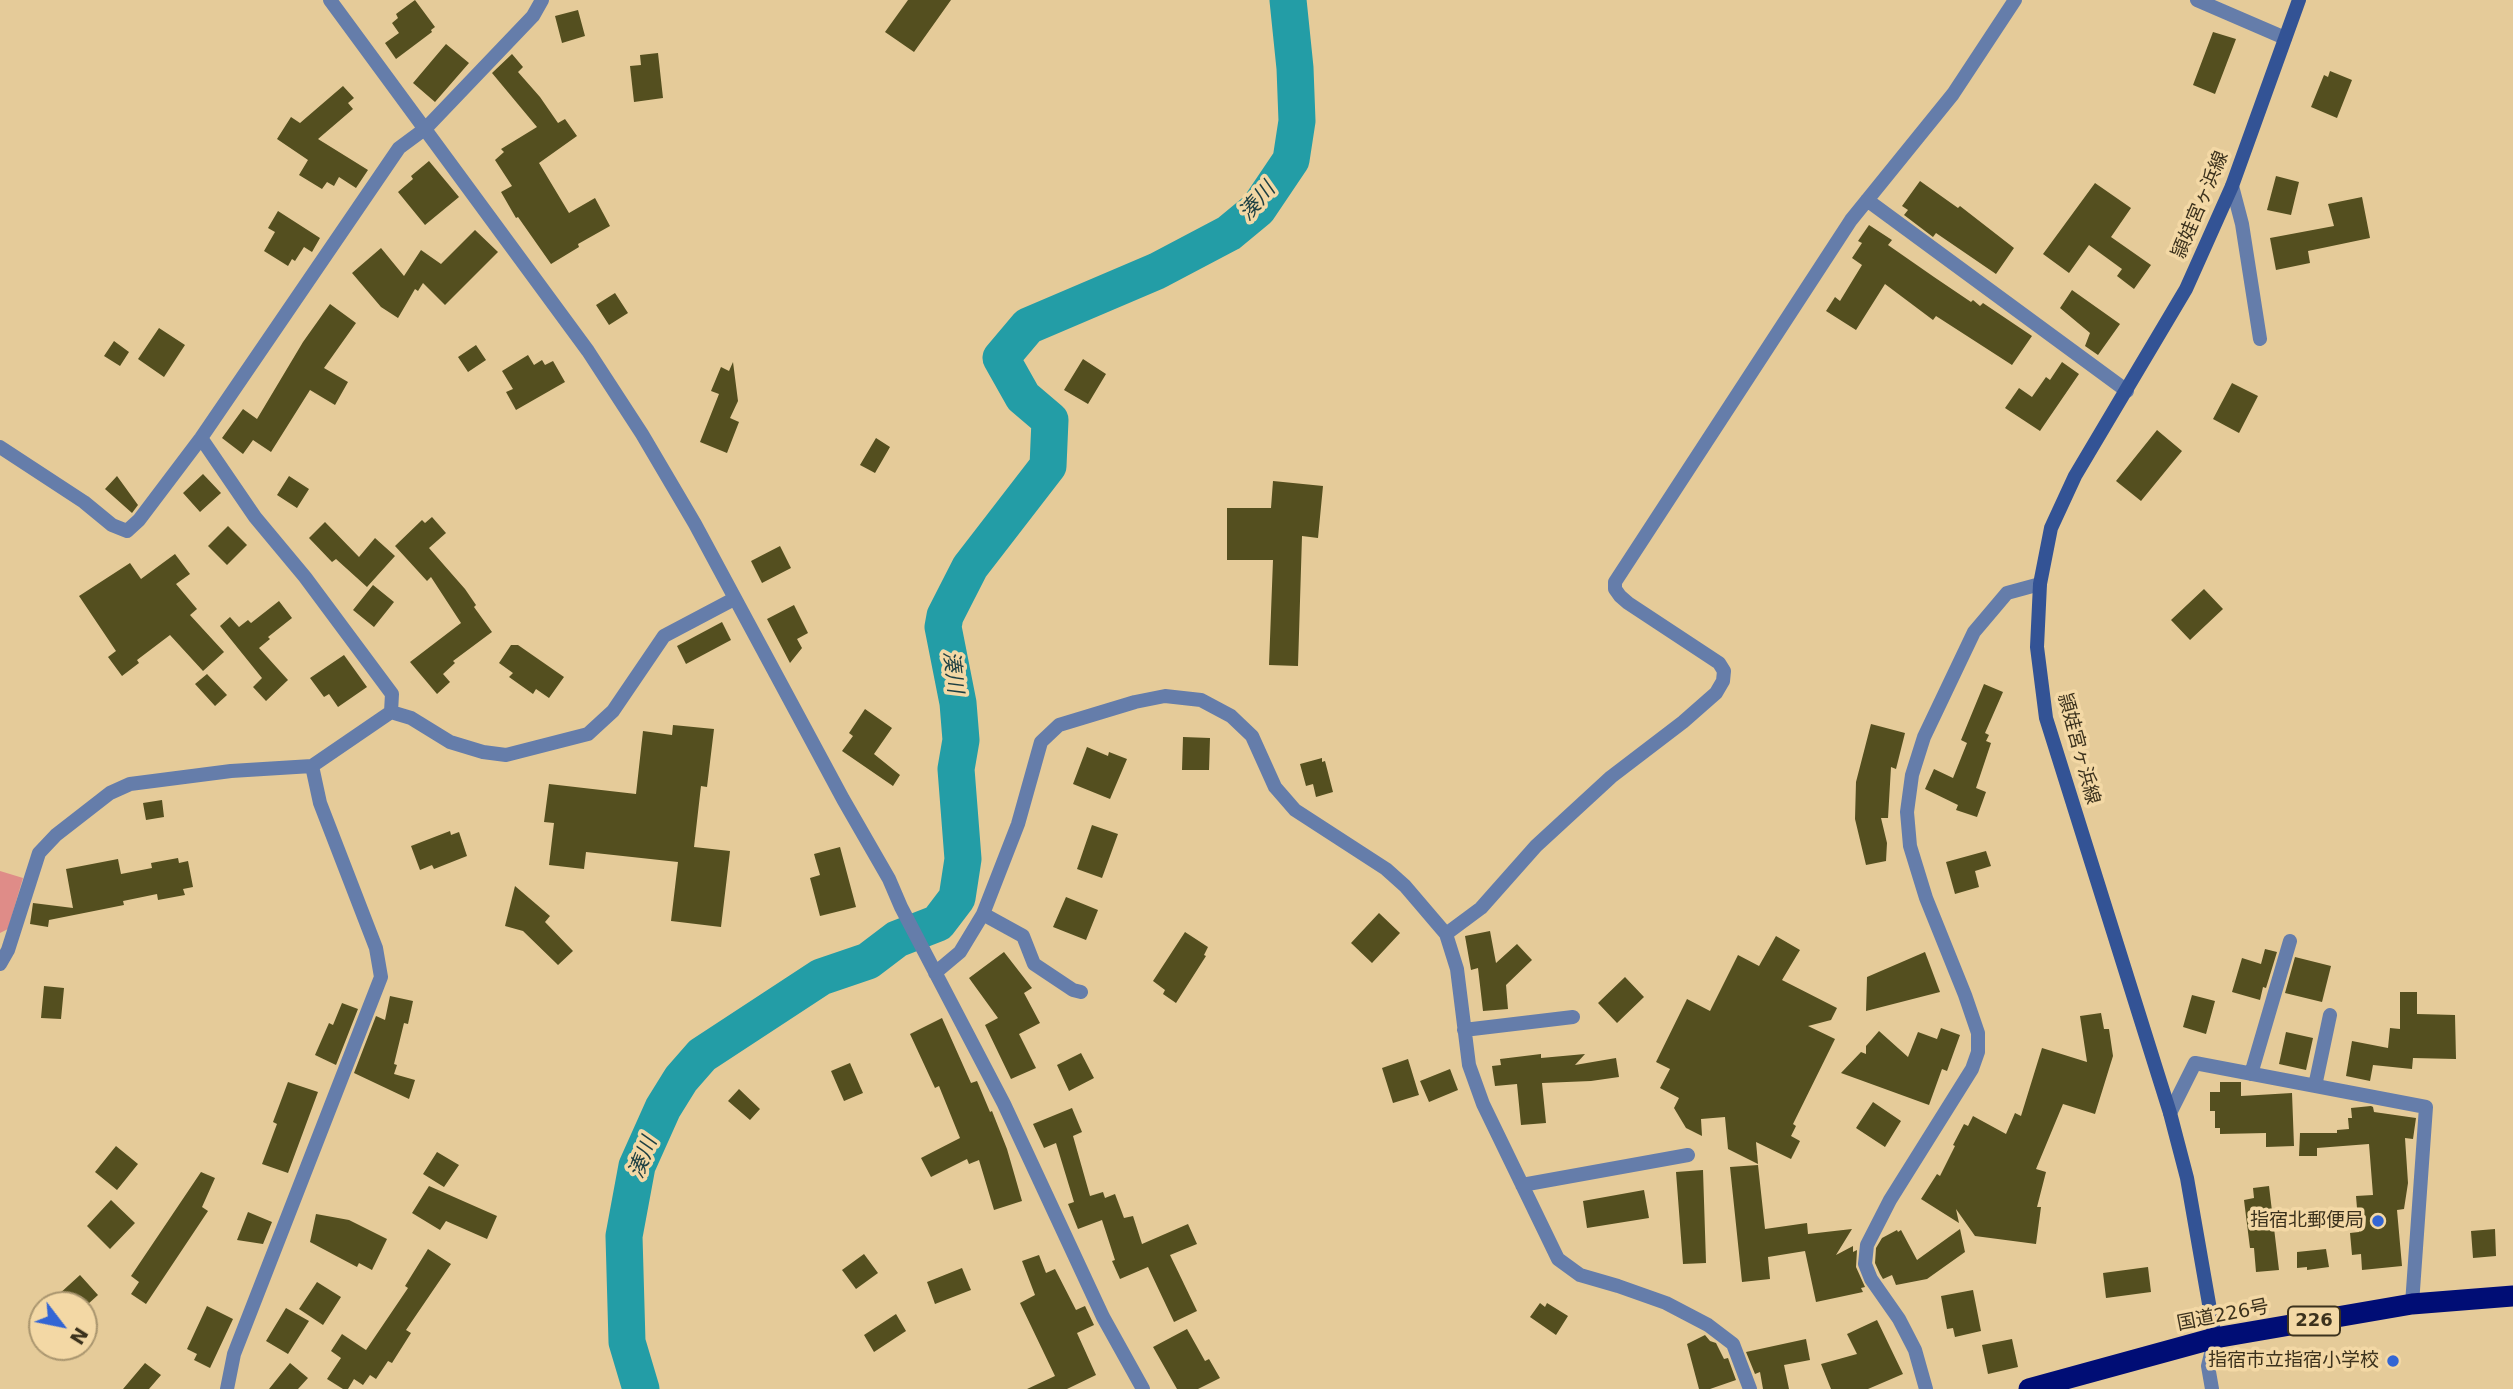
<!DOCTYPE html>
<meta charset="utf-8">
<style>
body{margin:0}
#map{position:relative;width:2513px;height:1389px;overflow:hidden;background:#e5cb99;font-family:"DejaVu Sans",sans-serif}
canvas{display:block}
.north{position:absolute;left:28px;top:1291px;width:70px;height:70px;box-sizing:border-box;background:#f3d8a5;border:2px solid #aa966f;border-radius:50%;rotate:122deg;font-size:19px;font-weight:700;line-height:28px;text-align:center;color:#3c321d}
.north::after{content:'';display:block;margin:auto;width:24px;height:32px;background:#3265d4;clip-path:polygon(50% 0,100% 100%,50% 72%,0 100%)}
</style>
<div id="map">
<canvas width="2513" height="1389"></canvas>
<div class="north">N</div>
</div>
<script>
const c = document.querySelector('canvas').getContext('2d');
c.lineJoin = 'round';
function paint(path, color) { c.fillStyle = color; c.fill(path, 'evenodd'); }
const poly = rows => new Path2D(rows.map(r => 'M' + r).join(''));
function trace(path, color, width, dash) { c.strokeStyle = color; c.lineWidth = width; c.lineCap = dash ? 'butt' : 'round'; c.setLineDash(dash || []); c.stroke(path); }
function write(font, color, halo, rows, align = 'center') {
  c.font = font + ' "DejaVu Sans","Noto Sans JP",sans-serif'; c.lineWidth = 7; c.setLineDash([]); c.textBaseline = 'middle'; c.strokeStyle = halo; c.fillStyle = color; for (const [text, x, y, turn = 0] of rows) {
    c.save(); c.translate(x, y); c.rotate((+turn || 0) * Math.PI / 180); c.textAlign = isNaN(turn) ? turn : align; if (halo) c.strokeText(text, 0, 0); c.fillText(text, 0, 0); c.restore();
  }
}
const green = poly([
 [0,871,23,878,8,929,0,933]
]);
const river = poly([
 [641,1389,627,1342,624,1236,637,1166,663,1108,681,1079,702,1055,821,977,868,961,897,939,938,923,957,898,963,859,956,769,961,740,958,703,943,627,945,616,970,567,1048,466,1050,420,1023,397,1001,358,1028,326,1157,271,1229,233,1258,209,1291,160,1297,121,1295,68,1288,0]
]);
const building = poly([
 [415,0,435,27,431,30,432,32,396,59,385,43,399,33,392,23,398,18,396,14],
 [908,0,951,0,914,52,885,32],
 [578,10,585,36,562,43,555,16],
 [2213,32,2236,39,2215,94,2193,85],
 [446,44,469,63,435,102,413,83],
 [658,53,663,98,634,102,630,66,641,65,640,55],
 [512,54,523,67,518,72,540,97,558,123,565,119,577,136,539,163,569,213,595,198,610,226,578,244,579,247,551,264,518,217,516,218,501,192,512,186,495,160,504,152,501,149,537,127,492,73],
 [2330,71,2352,80,2337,118,2311,107,2324,75,2328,77],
 [343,86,354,98,348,103,353,109,318,139,368,170,356,188,339,177,334,186,327,182,322,189,299,175,308,160,277,139,291,117,300,123],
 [429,161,459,197,425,225,398,192,413,179,411,176],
 [2276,176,2299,182,2291,215,2267,210],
 [1920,181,1958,208,1960,206,2014,248,1996,274,1936,233,1933,237,1904,215,1908,210,1902,206],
 [2095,183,2131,208,2111,237,2151,265,2134,289,2117,276,2122,269,2089,245,2069,273,2043,254],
 [2362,197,2370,238,2308,251,2310,263,2276,270,2270,238,2334,226,2328,204],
 [278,211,320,238,312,252,304,247,295,261,292,259,288,266,264,251,275,232,268,228],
 [1869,225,1892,240,1888,245,1934,277,1971,302,1973,300,1980,306,1983,303,2032,336,2012,365,1936,316,1933,320,1885,284,1856,330,1826,311,1835,297,1840,301,1862,265,1852,258,1862,243,1858,241],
 [475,230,498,252,445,305,423,283,418,291,415,289,398,318,381,307,352,273,381,248,404,276,421,250,441,264],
 [2072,290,2120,324,2098,355,2085,346,2090,333,2060,308],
 [615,293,628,313,609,325,596,305],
 [330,304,356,323,324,368,348,382,335,405,310,390,271,452,253,440,243,454,222,438,243,409,257,419,303,342],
 [159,328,185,345,164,377,138,359],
 [114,341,129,352,120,366,104,356],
 [476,345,486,360,468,372,458,357],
 [528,355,534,365,542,360,545,365,553,361,565,382,516,410,506,392,513,389,502,371],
 [1083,359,1106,374,1088,404,1064,390],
 [733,362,738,401,730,418,739,422,727,453,700,442,719,394,711,391,721,367,729,371],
 [2062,362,2079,374,2040,431,2005,408,2019,388,2032,397,2046,377,2050,380],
 [2232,383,2258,396,2239,433,2213,419],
 [2157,430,2182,451,2141,501,2116,481],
 [876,438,890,447,875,473,860,465],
 [203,474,221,493,200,512,183,493],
 [117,476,138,505,132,513,105,489],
 [289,476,309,489,297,508,277,495],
 [1273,481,1323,486,1318,538,1302,536,1298,666,1269,665,1273,560,1227,560,1227,508,1271,508],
 [432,517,446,533,429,548,465,589,476,605,474,607,492,632,453,661,455,663,443,674,450,682,437,694,410,662,461,623,431,577,427,581,395,546,422,520,425,523],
 [325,522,359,557,375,538,395,556,367,587,336,559,332,562,309,538],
 [228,526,247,545,227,565,208,546],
 [780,546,791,568,762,583,751,561],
 [175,554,190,574,176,584,197,609,190,615,224,652,203,671,170,635,137,660,139,663,122,676,108,657,116,651,79,596,130,563,141,579],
 [373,585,394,602,374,627,353,610],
 [2204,589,2223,609,2190,640,2171,620],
 [279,601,292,618,268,637,270,639,259,648,288,680,266,701,253,687,262,678,220,626,230,617,239,627,248,620,251,623],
 [794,605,808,633,797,639,802,648,790,663,767,619],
 [722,622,731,640,686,664,677,646],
 [511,645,518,645,564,677,549,698,536,689,533,694,509,677,513,673,499,663],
 [344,655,367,687,338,707,329,694,324,697,310,678],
 [207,674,227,695,215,706,195,684],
 [1984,684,2003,692,1985,733,1989,735,1986,741,1991,743,1976,788,1986,792,1977,817,1956,810,1958,805,1925,789,1934,769,1953,778,1967,743,1961,740],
 [865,709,892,728,874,754,900,775,893,786,842,751,853,736,849,733],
 [1871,724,1905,733,1896,769,1891,767,1888,818,1881,818,1887,843,1886,861,1866,865,1855,819,1856,782],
 [673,725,714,729,707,787,701,786,694,847,730,851,721,927,671,921,678,862,586,852,584,869,549,865,554,823,544,822,549,784,636,794,643,731,672,735],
 [1183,737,1210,738,1209,770,1182,770],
 [1087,747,1108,756,1109,752,1127,759,1110,799,1073,784],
 [1322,758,1322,762,1325,761,1333,792,1316,797,1313,784,1306,786,1300,764],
 [162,800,164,817,146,820,143,803],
 [1092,825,1118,834,1102,878,1077,869],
 [450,831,451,835,459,832,467,856,434,869,432,865,420,870,411,846],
 [840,847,856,907,820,916,810,878,820,875,814,854],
 [1986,851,1991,866,1975,871,1979,887,1955,894,1946,862],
 [178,858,179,863,188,861,193,887,183,889,185,895,158,900,157,894,123,901,124,905,49,920,48,927,30,924,33,903,73,908,66,869,118,859,121,874,152,868,151,863],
 [515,886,550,916,545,922,573,951,558,965,523,931,505,926],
 [1066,897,1098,910,1086,940,1053,927],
 [1379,913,1400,933,1372,963,1351,943],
 [1490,931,1496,963,1517,944,1532,960,1506,985,1508,1009,1483,1011,1478,968,1471,970,1465,936],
 [1185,932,1208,947,1204,955,1206,956,1176,1003,1163,994,1165,990,1153,981],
 [1776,936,1800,950,1782,980,1837,1008,1831,1020,1808,1026,1835,1039,1793,1124,1796,1126,1791,1136,1800,1141,1791,1159,1756,1142,1758,1164,1728,1149,1725,1117,1701,1119,1702,1136,1686,1128,1674,1108,1679,1098,1660,1088,1670,1069,1656,1062,1687,999,1710,1011,1738,955,1759,966],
 [2265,949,2277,952,2266,988,2263,987,2260,1000,2232,992,2242,958,2261,964],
 [1004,952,1032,988,1024,993,1040,1023,1019,1034,1036,1068,1011,1079,985,1025,998,1018,969,978],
 [1925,952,1940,992,1866,1011,1867,977],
 [2295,957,2331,966,2322,1002,2285,993],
 [1625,977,1644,997,1617,1023,1598,1003],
 [44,986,64,988,61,1019,41,1018],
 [2400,992,2417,992,2417,1014,2455,1015,2456,1059,2413,1058,2412,1069,2373,1065,2370,1081,2346,1076,2352,1041,2388,1048,2390,1028,2400,1029],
 [2192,995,2215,1001,2206,1034,2183,1027],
 [390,996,413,1001,408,1024,404,1023,394,1064,397,1065,394,1074,415,1080,409,1099,354,1073,376,1016,385,1020],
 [342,1003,358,1009,336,1065,315,1055,329,1023,333,1025],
 [2101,1013,2104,1029,2109,1029,2113,1056,2095,1114,2063,1104,2036,1169,2046,1172,2037,1207,2041,1207,2036,1244,1975,1236,1956,1209,1959,1223,1921,1199,1937,1174,1940,1176,1955,1146,1953,1145,1964,1124,1968,1126,1973,1116,2006,1134,2015,1113,2021,1116,2042,1048,2087,1062,2080,1016],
 [942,1018,971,1083,977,1081,990,1112,992,1111,1007,1149,1022,1201,994,1210,979,1160,969,1164,967,1159,931,1177,921,1158,960,1138,939,1086,935,1088,910,1034],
 [1941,1028,1960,1035,1947,1071,1942,1069,1929,1105,1841,1073,1861,1052,1866,1054,1866,1046,1879,1031,1908,1057,1918,1032,1937,1039],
 [2286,1032,2313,1038,2306,1070,2279,1064],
 [1081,1053,1094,1078,1069,1091,1057,1065],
 [1541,1054,1541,1058,1585,1054,1575,1065,1616,1058,1619,1077,1591,1081,1542,1083,1546,1123,1521,1125,1517,1084,1495,1086,1492,1066,1501,1065,1500,1059],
 [1408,1059,1419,1095,1393,1103,1382,1068],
 [850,1063,863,1093,844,1101,831,1071],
 [1450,1069,1458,1090,1429,1102,1420,1081],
 [288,1082,318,1092,288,1173,262,1164,277,1124,273,1122],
 [2220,1082,2241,1082,2241,1096,2292,1093,2294,1146,2266,1147,2266,1133,2220,1134,2220,1128,2215,1128,2215,1111,2210,1111,2210,1092,2220,1092],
 [739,1089,760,1109,750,1120,728,1101],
 [1873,1102,1901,1121,1885,1147,1856,1128],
 [2371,1106,2373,1107,2374,1112,2416,1118,2413,1139,2405,1138,2408,1183,2404,1209,2397,1210,2402,1266,2362,1270,2361,1254,2352,1255,2350,1233,2359,1232,2356,1196,2373,1195,2369,1144,2317,1148,2317,1156,2299,1156,2300,1133,2337,1133,2337,1130,2349,1129,2348,1118,2352,1118,2351,1108],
 [1072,1108,1082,1132,1073,1136,1090,1196,1103,1192,1105,1198,1115,1194,1124,1218,1133,1216,1142,1244,1188,1224,1197,1244,1170,1255,1197,1311,1174,1322,1148,1267,1120,1279,1112,1261,1115,1260,1102,1220,1078,1229,1068,1204,1074,1202,1056,1143,1044,1148,1033,1124],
 [116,1146,138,1164,117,1190,95,1172],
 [437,1152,459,1165,444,1187,423,1174],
 [1758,1165,1765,1229,1807,1223,1808,1234,1852,1229,1836,1255,1853,1246,1853,1252,1857,1250,1856,1267,1865,1287,1861,1288,1863,1292,1816,1302,1805,1251,1768,1257,1770,1279,1742,1282,1730,1167],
 [1703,1170,1706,1263,1683,1264,1676,1172],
 [201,1172,215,1178,202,1207,208,1211,146,1304,131,1294,139,1282,131,1276],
 [429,1186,497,1216,487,1239,446,1221,440,1230,412,1213],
 [2269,1186,2279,1270,2256,1272,2254,1248,2250,1248,2244,1200,2254,1198,2253,1188],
 [1644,1190,1649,1218,1587,1228,1583,1201],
 [111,1200,135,1223,110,1249,87,1226],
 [248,1212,272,1222,263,1244,237,1240],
 [316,1214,349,1220,387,1239,372,1270,359,1263,357,1267,310,1242],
 [1960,1229,1965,1252,1927,1279,1896,1285,1892,1275,1883,1279,1880,1274,1875,1263,1876,1248,1882,1238,1897,1230,1898,1232,1901,1230,1917,1260],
 [2495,1229,2496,1256,2473,1258,2471,1231],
 [428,1249,451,1264,406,1330,411,1333,392,1363,388,1361,376,1379,370,1375,363,1385,354,1379,348,1389,343,1389,327,1379,341,1358,331,1351,342,1334,366,1350,408,1288,405,1286],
 [2326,1249,2329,1267,2307,1270,2307,1267,2297,1268,2297,1252],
 [864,1254,878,1273,856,1289,842,1270],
 [1039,1255,1046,1273,1055,1269,1076,1310,1085,1306,1094,1325,1077,1333,1096,1375,1067,1389,1027,1389,1055,1376,1020,1303,1035,1295,1022,1261],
 [2148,1267,2151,1292,2106,1298,2103,1273],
 [962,1268,971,1290,935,1304,927,1282],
 [80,1275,98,1295,87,1305,66,1305,58,1295],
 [317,1282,341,1297,323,1325,299,1309],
 [1973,1290,1981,1331,1955,1337,1953,1328,1947,1329,1941,1296],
 [1540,1303,1545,1307,1547,1303,1568,1316,1556,1335,1530,1317],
 [207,1306,233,1319,210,1368,194,1360,197,1354,187,1349],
 [286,1308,309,1321,288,1354,266,1341],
 [896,1314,906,1331,874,1352,864,1335],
 [1877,1320,1903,1374,1868,1389,1831,1389,1821,1364,1857,1354,1847,1334],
 [1187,1329,1205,1361,1209,1359,1220,1378,1198,1389,1177,1389,1153,1347],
 [1705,1335,1710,1341,1716,1343,1724,1359,1728,1358,1736,1380,1710,1389,1699,1389,1687,1344],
 [1806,1339,1810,1360,1784,1365,1789,1389,1763,1389,1760,1372,1755,1374,1746,1352],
 [2012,1339,2018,1367,1988,1374,1982,1345],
 [145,1363,161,1375,149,1389,123,1389],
 [290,1363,308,1378,298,1389,269,1389]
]);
const street = poly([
 [330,0,588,351,642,434,695,524,843,799,889,879,901,907,1004,1104,1103,1317,1143,1389],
 [2197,0,2285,38],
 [2232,186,2242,224,2260,339],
 [1867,200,2127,391],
 [201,438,255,517,305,577,392,694,391,712,312,766,320,803,376,948,381,977,234,1354,227,1389],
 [0,447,84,502,112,525,127,531,139,520,201,438,399,148,426,128,533,16,542,0],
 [391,712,411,718,450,742,483,752,506,755,588,734,613,711,664,636,734,599],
 [983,914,1023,936,1034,964,1073,990,1081,992],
 [1446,934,1481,908,1536,846,1611,777,1683,722,1716,693,1723,681,1724,671,1719,663,1628,603,1620,596,1615,589,1615,582,1851,220,1953,94,2015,0],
 [0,964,8,950,39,853,56,835,110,793,130,784,231,771,312,766],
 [935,973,960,952,983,914,1018,824,1041,742,1059,725,1135,702,1165,696,1201,700,1231,716,1252,736,1275,787,1295,810,1386,869,1405,886,1446,934,1457,969,1469,1065,1483,1104,1558,1259,1580,1275,1618,1286,1666,1303,1708,1325,1733,1344,1750,1389],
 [1464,1030,1573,1017],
 [2251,1074,2290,941],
 [2315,1086,2330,1015],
 [2170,1113,2195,1063,2426,1107,2412,1304],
 [1522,1185,1688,1155],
 [1926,1389,1915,1350,1899,1319,1871,1279,1865,1264,1867,1245,1890,1200,1972,1069,1978,1052,1978,1033,1965,995,1926,898,1910,846,1907,812,1912,775,1924,737,1974,632,2007,593,2040,584],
 [2212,1389,2208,1366,2215,1338]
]);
const secondary = poly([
 [2215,1338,2187,1178,2170,1113,2046,718,2037,647,2040,584,2051,528,2075,476,2186,289,2232,186,2299,0]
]);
const highway = poly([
 [2029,1389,2215,1338,2412,1304,2513,1296]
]);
const markers = [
 [2378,1221,7,"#3265d4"],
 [2393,1361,7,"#3265d4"]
];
const shields = [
 [2314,1321,52]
];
const shieldNames = [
 ["226",2314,1321]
];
const streetNames = [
 ["頴娃宮ヶ浜線",2201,205,-67],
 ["頴娃宮ヶ浜線",2078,749,75],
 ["国道226号",2223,1316,-11]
];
const poiNames = [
 ["指宿北郵便局",2364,1221],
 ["指宿市立指宿小学校",2379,1361]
];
const waterNames = [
 ["湊川",1258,202,-49],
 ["湊川",952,672,83],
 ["湊川",644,1158,-69]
];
paint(green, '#df8c88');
trace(river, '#239da6', 37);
paint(building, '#544f1f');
trace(street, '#657daa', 14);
trace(secondary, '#335395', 14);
trace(highway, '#000d75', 21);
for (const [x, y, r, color] of markers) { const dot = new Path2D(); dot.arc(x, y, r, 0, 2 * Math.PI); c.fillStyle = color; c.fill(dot); trace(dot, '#f3d8a5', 2.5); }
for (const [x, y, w] of shields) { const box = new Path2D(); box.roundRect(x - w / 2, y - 14.5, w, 29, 5); c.fillStyle = '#f3d8a5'; c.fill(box); trace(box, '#3c321d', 2); }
write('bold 18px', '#3c321d', null, shieldNames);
write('19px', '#3c321d', '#f3d8a5', streetNames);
write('19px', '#3c321d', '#f3d8a5', poiNames, 'right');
write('italic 21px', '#1d3f42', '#f3d8a5', waterNames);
</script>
